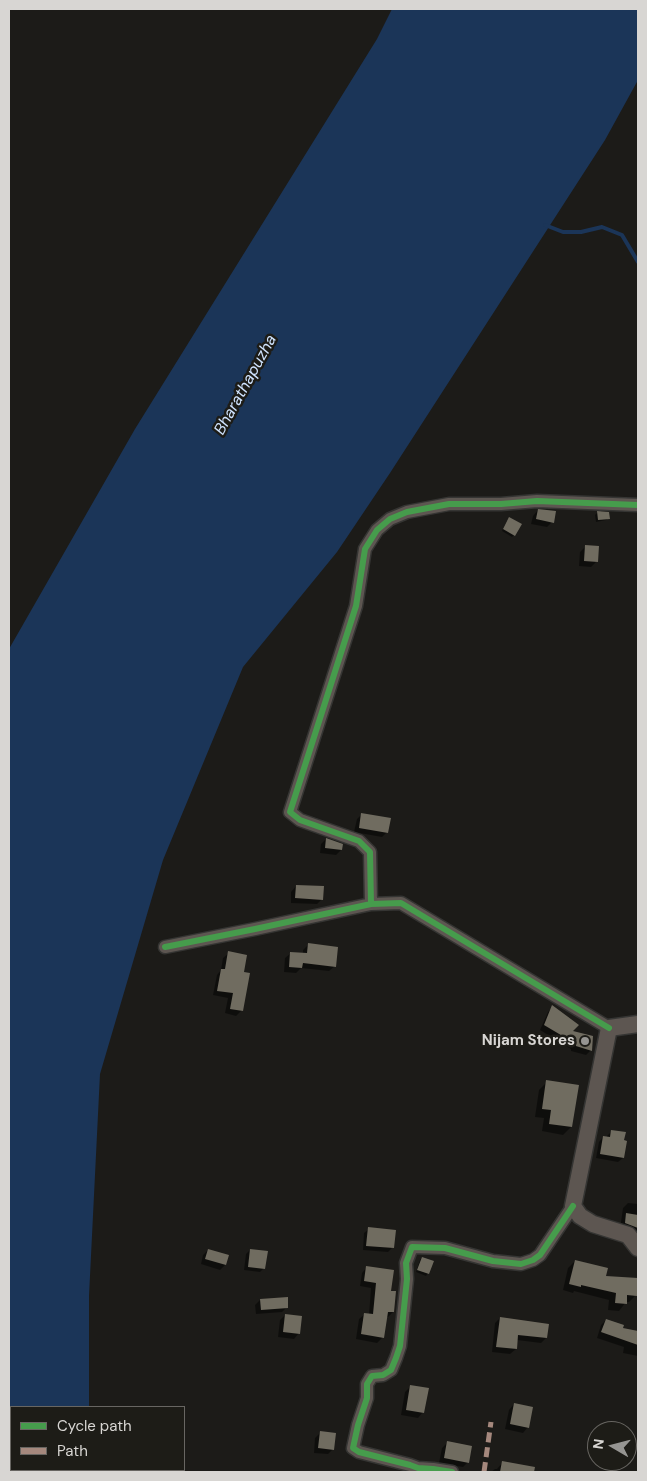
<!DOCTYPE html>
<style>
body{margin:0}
#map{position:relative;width:647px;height:1481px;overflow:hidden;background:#1c1b18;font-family:"DM Sans",sans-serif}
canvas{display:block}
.frame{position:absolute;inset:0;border:10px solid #d8d6d3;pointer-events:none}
.legend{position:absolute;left:10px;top:1406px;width:175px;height:65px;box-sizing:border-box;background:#1d1c17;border:1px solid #686662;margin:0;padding:6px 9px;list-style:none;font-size:15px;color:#d8d6d3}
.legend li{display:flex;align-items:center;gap:10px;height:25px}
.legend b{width:25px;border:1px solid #686662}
.north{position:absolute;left:587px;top:1421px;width:50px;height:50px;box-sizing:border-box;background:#1d1c17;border:1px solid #686662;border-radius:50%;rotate:278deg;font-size:14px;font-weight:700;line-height:20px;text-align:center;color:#d8d6d3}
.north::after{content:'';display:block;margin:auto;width:18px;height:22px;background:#969592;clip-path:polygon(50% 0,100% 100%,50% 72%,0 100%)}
</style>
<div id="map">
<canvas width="647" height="1481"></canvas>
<div class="frame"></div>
<ul class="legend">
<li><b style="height:6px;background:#469c4c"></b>Cycle path</li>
<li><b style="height:6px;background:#a5887d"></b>Path</li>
</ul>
<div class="north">N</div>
</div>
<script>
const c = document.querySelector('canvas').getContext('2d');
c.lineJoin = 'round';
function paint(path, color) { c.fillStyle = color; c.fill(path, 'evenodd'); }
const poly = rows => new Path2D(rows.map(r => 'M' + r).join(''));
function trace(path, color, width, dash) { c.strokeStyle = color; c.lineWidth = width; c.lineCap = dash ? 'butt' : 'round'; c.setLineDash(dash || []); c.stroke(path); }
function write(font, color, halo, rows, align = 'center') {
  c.font = font + ' "DM Sans",sans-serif'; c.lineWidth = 5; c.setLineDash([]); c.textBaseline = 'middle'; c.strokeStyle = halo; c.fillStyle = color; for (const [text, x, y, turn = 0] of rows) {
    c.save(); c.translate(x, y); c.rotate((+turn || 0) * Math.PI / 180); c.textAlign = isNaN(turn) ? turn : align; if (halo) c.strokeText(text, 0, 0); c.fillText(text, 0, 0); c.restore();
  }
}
const water = poly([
 [392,9,638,9,638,80,605,140,390,473,337,552,243,667,163,860,100,1074,89,1296,89,1407,11,1407,11,1470,90,1470,90,1472,9,1472,9,649,135,429,377,39]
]);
const shadow = poly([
 [538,510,552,522,547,527,531,524,533,516],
 [597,513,608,513,609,518,606,520,596,522,595,515],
 [507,521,514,535,512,537,502,531],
 [586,546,596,562,591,567,579,566,580,552],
 [362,814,387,832,382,837,354,832,357,819],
 [326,839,341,850,336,855,320,853,321,844],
 [296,886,322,899,317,904,291,903,291,892],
 [308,945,335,966,329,971,301,968,296,973,284,972,285,958,291,953,303,954,303,950],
 [229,953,242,973,242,1010,236,1016,225,1013,228,998,213,995,217,975,221,970,223,958],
 [553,1007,571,1032,591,1050,586,1055,571,1051,571,1049,540,1030,548,1012],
 [547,1082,571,1127,563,1135,542,1131,544,1118,535,1117,539,1090],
 [612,1131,623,1158,618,1162,596,1158,599,1142,603,1137,607,1138,607,1136],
 [628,1203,638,1204,638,1233,628,1232,620,1229,623,1208],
 [369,1229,392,1248,388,1252,363,1250,364,1233],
 [208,1250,228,1256,225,1265,220,1270,201,1264,203,1255],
 [250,1250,264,1268,260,1272,244,1270,246,1254],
 [422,1258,428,1273,426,1276,416,1272,420,1260],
 [575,1261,605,1277,635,1296,629,1302,626,1302,619,1311,608,1310,609,1300,574,1291,573,1293,563,1290,568,1268],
 [367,1267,390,1292,393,1312,388,1317,386,1317,382,1338,377,1343,356,1339,359,1319,365,1314,369,1315,371,1288,360,1286,362,1273],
 [260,1300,287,1307,282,1312,256,1314,255,1305],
 [285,1315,299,1333,294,1339,278,1337,280,1320],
 [500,1318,546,1338,541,1343,517,1340,516,1349,510,1354,492,1352,495,1323],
 [606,1320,621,1329,638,1332,638,1356,623,1353,624,1347,597,1338,601,1325],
 [410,1387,423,1412,418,1418,401,1415,405,1392],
 [514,1404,528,1427,523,1433,505,1429,509,1410],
 [320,1433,333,1449,328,1454,314,1453,315,1438],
 [447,1443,468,1462,463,1467,439,1463,442,1448],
 [503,1462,524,1466,522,1472,491,1472,495,1469,497,1469]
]);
const stream = poly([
 [545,225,563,232,581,232,602,227,622,235,638,262]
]);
const building = poly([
 [538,509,556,511,554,523,536,519],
 [597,511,609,512,610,519,598,520],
 [509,517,522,524,515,536,503,529],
 [585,545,599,546,598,562,584,561],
 [361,813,391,818,388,833,359,828],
 [326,838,343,844,342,850,325,848],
 [296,885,324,886,323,900,295,898],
 [308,943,338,947,336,967,303,963,302,968,289,967,290,952,307,953],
 [228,951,247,955,244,972,250,973,243,1011,230,1009,233,993,217,991,221,969,225,969],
 [552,1005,579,1025,573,1031,593,1036,592,1051,576,1046,576,1044,544,1025],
 [546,1080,579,1085,572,1127,549,1124,551,1110,542,1109],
 [611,1130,626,1132,624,1140,627,1141,624,1158,600,1154,603,1136,610,1137],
 [626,1213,638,1215,638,1228,625,1223],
 [368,1227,396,1230,394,1248,366,1246],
 [208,1249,229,1255,226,1265,205,1259],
 [250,1249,268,1251,265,1269,248,1267],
 [422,1257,434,1261,429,1274,417,1270],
 [575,1260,608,1268,606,1276,638,1278,637,1296,627,1295,627,1304,615,1303,616,1293,581,1285,581,1287,569,1284],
 [366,1266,394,1270,391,1291,396,1291,394,1312,388,1312,384,1338,361,1334,364,1313,373,1314,376,1283,364,1281],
 [288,1297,288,1308,261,1310,260,1299],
 [285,1314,302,1316,300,1334,283,1332],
 [500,1317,549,1324,547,1338,518,1335,517,1349,496,1347],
 [606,1319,624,1325,623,1328,638,1331,638,1345,601,1332],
 [410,1385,429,1388,424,1413,406,1410],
 [514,1403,533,1407,529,1428,510,1424],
 [320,1431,336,1433,334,1450,318,1448],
 [447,1441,472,1446,469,1463,444,1458],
 [502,1461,535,1467,534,1472,500,1472]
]);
const minor = poly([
 [371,904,370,852,359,841,300,820,290,812,356,606,365,549,377,530,390,519,407,512,449,504,501,504,537,501,638,505],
 [165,947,255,929,371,904,401,903,609,1028],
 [452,1472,433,1469,418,1468,410,1465,359,1452,353,1448,358,1425,367,1398,367,1384,372,1376,383,1375,391,1370,396,1358,400,1346,407,1279,406,1263,412,1247,445,1248,493,1261,521,1264,533,1260,540,1255,573,1206]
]);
const tertiary = poly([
 [638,1024,609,1028,573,1206,580,1216,593,1224,628,1235,638,1248]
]);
const quiet = poly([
 [484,1472,491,1422]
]);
const cycleway = poly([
 [371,904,370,852,359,841,300,820,290,812,356,606,365,549,377,530,390,519,407,512,449,504,501,504,537,501,638,505],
 [165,947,255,929,371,904,401,903,609,1028],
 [452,1472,433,1469,418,1468,410,1465,359,1452,353,1448,358,1425,367,1398,367,1384,372,1376,383,1375,391,1370,396,1358,400,1346,407,1279,406,1263,412,1247,445,1248,493,1261,521,1264,533,1260,540,1255,573,1206]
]);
const markers = [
 [585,1041,5,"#969592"]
];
const poiNames = [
 ["Nijam Stores",575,1041]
];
const waterNames = [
 ["Bharathapuzha",246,385,-61]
];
paint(water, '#1b3558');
paint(shadow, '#0007');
trace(stream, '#1b3558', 4);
paint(building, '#706c60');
trace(minor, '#353533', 15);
trace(tertiary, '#353533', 19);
trace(minor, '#5d5651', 12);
trace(tertiary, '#5d5651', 16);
trace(quiet, '#a5887d', 5, [10, 5]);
trace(cycleway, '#469c4c', 6);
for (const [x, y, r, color] of markers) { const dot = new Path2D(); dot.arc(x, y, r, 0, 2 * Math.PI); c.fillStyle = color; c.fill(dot); trace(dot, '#1d1c17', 2); }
write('bold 15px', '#d8d6d3', '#1d1c17', poiNames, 'right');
write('italic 16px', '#d0e4ff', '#1d1c17', waterNames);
</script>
